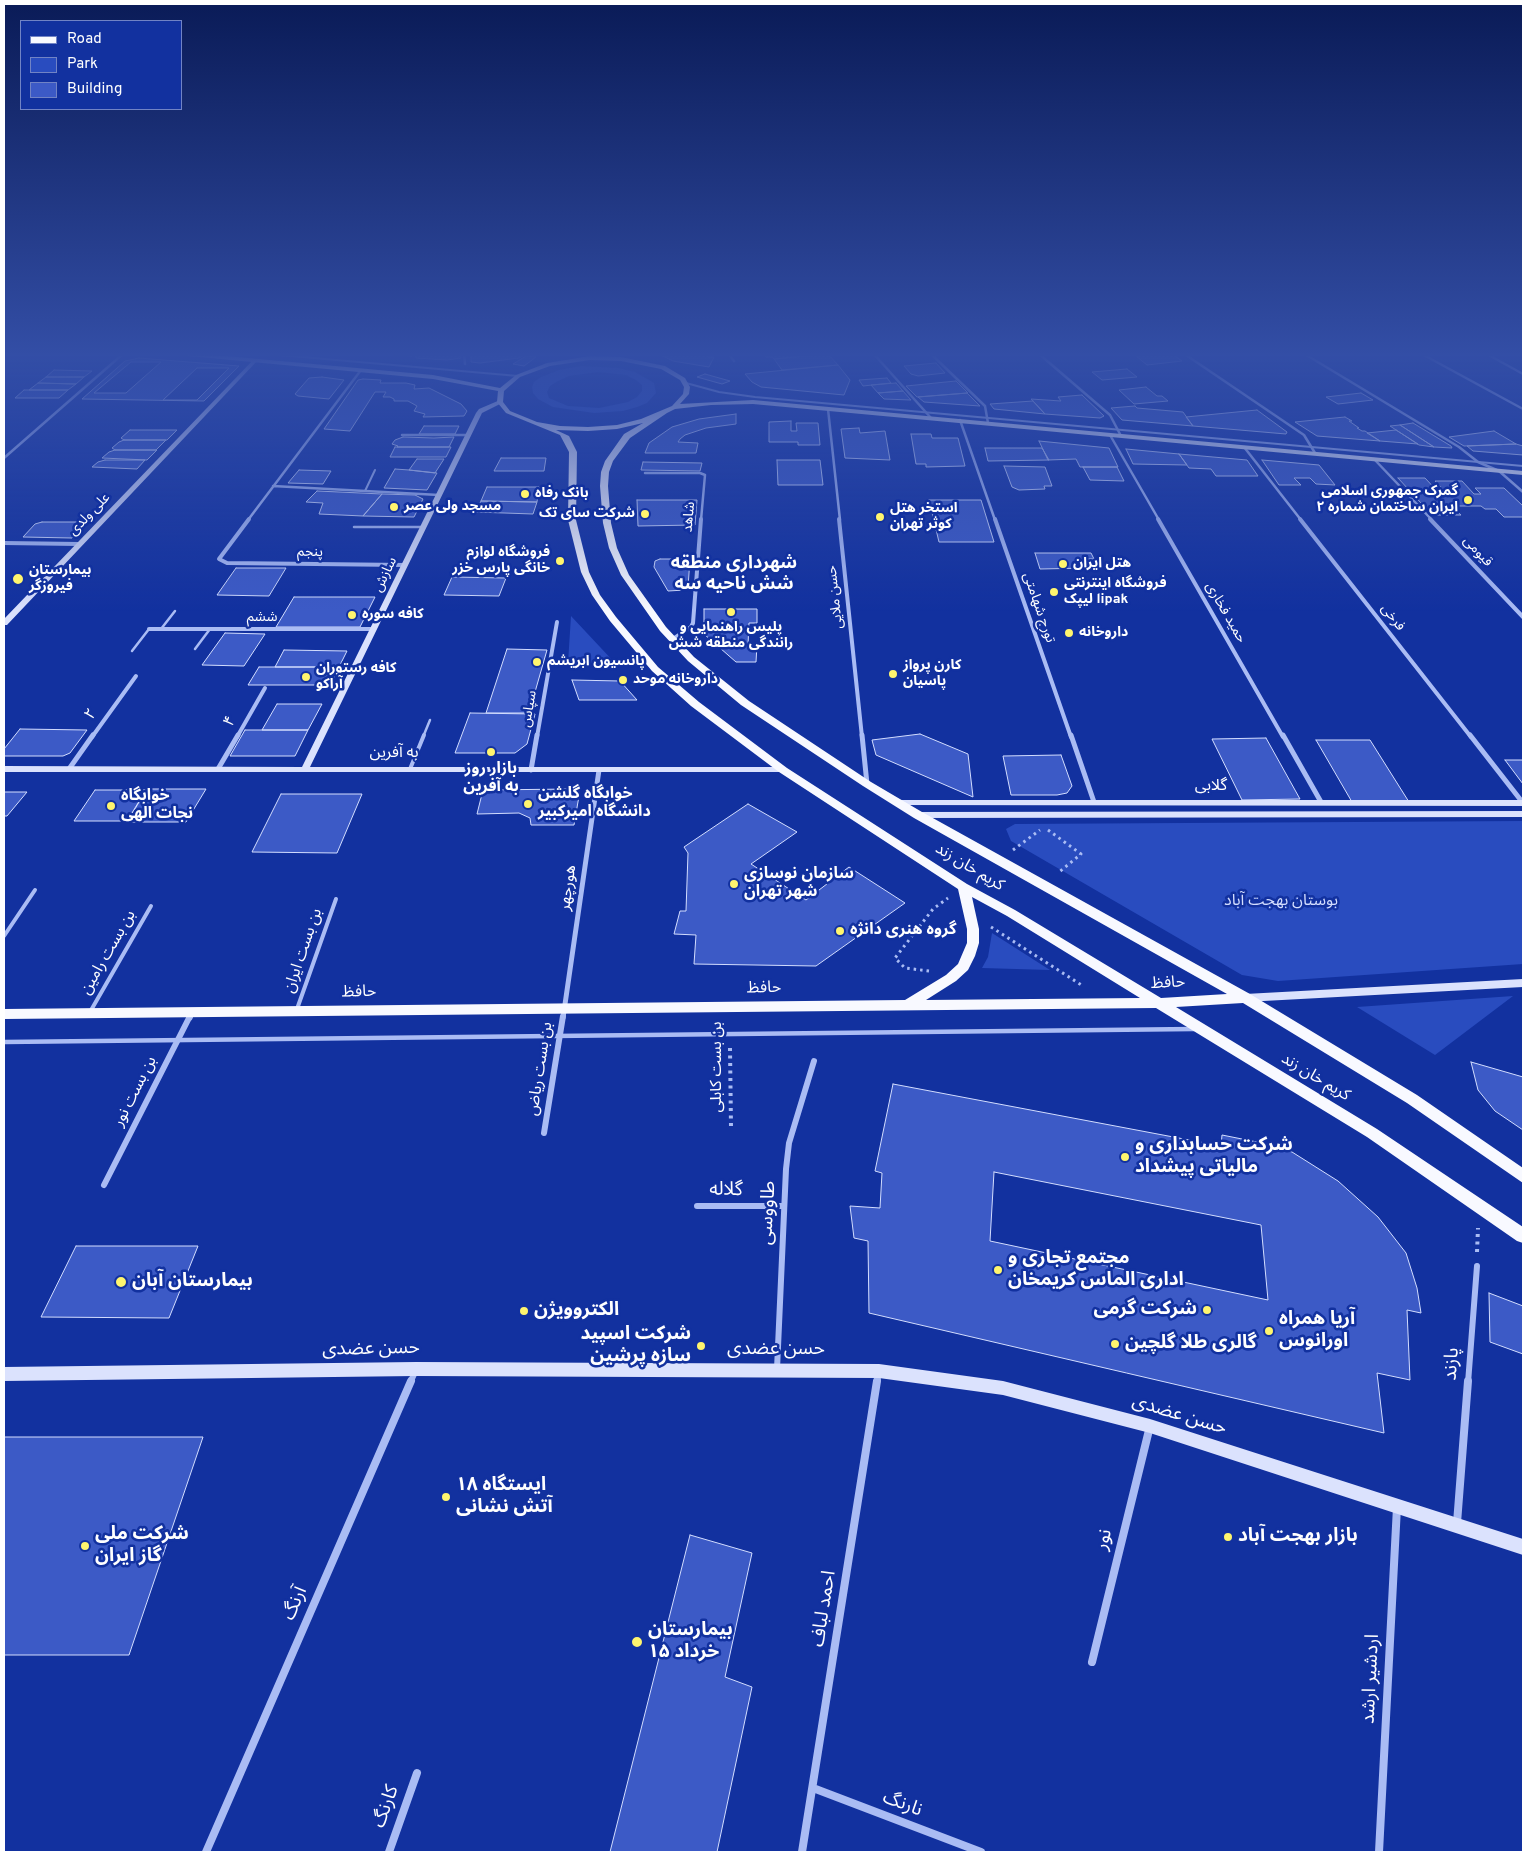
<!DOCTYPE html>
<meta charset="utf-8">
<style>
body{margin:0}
#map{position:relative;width:1527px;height:1856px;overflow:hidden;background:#12319f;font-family:Overpass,sans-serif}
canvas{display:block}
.frame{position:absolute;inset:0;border:5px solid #fff;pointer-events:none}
.legend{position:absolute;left:20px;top:20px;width:162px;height:90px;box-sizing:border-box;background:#12319f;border:1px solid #7183c5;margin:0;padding:6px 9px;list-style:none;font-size:15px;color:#fff}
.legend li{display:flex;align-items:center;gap:10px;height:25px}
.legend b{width:25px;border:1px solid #7183c5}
</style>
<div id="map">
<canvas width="1527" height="1856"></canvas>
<div class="frame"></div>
<ul class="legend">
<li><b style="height:6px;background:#f8f9ff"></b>Road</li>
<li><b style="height:14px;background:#294cbf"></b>Park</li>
<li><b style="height:14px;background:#3c5ac6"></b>Building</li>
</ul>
</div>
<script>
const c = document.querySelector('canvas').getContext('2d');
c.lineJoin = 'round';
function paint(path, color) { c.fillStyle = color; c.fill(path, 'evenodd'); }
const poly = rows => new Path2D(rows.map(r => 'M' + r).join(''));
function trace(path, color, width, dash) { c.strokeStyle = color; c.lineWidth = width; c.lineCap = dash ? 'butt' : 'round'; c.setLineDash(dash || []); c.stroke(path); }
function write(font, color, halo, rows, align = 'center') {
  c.font = font + ' Overpass,"Noto Sans Arabic",sans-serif'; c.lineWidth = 5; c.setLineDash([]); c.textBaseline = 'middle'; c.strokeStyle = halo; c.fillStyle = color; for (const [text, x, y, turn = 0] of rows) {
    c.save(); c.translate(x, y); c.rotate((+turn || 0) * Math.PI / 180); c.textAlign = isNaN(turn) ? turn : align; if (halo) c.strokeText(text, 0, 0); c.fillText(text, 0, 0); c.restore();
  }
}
const green = poly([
 [581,366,618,368,635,372,654,383,656,393,647,403,637,407,623,411,594,413,553,407,538,399,533,393,532,387,534,382,541,377,559,370],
 [598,372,626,375,636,380,642,385,642,391,637,397,628,402,599,408,568,406,549,398,547,392,550,386,558,381,569,376],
 [571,616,615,663,568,663],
 [1523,821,1523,964,1278,981,1242,975,1011,841,1006,829,1015,824],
 [992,933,1050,970,982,968,988,957],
 [1513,996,1435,1055,1357,1007]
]);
const building = poly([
 [373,353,416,353,412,356,373,353],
 [416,353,460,353,461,358,447,360,416,358,416,353],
 [471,353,527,353,519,358,480,363,471,362,471,353],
 [657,353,680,353,691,355,694,353,711,353,708,357,714,357,709,367,673,361,657,353],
 [762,353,818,353,820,354,774,359,772,357,766,357,762,353],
 [1171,353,1182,361,1147,365,1136,356,1171,353],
 [828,354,838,365,782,370,774,359,828,354],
 [526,356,536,357,524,366,513,364,526,356],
 [139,358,239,366,204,401,82,399,125,361,139,358],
 [131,362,161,362,126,393,94,393,131,362],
 [936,363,945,373,918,376,911,374,904,366,936,363],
 [838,365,850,380,844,395,761,387,752,382,745,374,838,365],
 [197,368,229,368,197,400,163,400,197,368],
 [1127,369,1137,377,1102,380,1092,372,1127,369],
 [54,370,92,371,84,377,46,377,54,370],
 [705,374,730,381,722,384,697,377,705,374],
 [46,377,84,377,76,384,38,383,46,377],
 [322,377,344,380,329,399,298,396,295,394,309,378,322,377],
 [887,378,891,383,863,386,859,380,887,378],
 [363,379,381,380,380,383,406,383,415,385,414,389,429,388,461,404,467,411,464,416,423,417,425,414,414,411,417,406,408,401,394,401,394,399,390,397,383,397,386,392,375,392,350,431,324,429,358,380,363,379],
 [956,381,968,393,917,397,906,386,956,381],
 [38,383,76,384,68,390,29,390,38,383],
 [896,383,903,391,878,393,871,385,896,383],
 [1146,387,1157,396,1162,396,1168,401,1134,404,1119,390,1146,387],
 [24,390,68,390,59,398,15,398,24,390],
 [903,391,911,400,884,399,878,393,903,391],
 [967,393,980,406,924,402,918,397,967,393],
 [1361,393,1373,400,1338,404,1326,397,1361,393],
 [1082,395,1104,416,1100,418,1045,414,1031,399,1061,401,1058,397,1082,395],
 [1033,401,1045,414,994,409,990,404,1033,401],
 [1135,406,1137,408,1183,412,1193,426,1122,420,1111,408,1135,406],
 [1257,410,1287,432,1286,434,1193,426,1186,417,1257,410],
 [736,414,736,424,706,428,685,435,680,439,678,442,698,443,696,453,645,453,649,443,672,427,699,419,736,414],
 [1345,417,1352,421,1349,421,1359,428,1357,428,1362,431,1365,431,1380,441,1317,436,1295,422,1345,417],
 [791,421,791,431,797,431,796,423,818,423,820,445,798,445,798,442,769,442,769,422,791,421],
 [1413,423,1451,446,1452,448,1434,447,1400,425,1413,423],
 [1400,425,1434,447,1419,445,1390,426,1400,425],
 [424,426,459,426,455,434,419,434,424,426],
 [859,428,860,433,885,431,890,460,845,458,841,429,859,428],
 [130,430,177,430,167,440,124,440,121,438,130,430],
 [1396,430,1418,444,1380,441,1367,433,1396,430],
 [1494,431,1516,444,1464,446,1449,437,1494,431],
 [911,434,931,434,932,438,958,438,965,466,926,467,926,464,916,464,911,434],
 [403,437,434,438,454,437,449,447,397,447,398,446,392,444,395,440,403,437],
 [124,440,166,440,156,450,115,450,112,448,119,442,124,440],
 [1039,441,1109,448,1118,467,1080,467,1076,459,1048,460,1039,441],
 [1516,444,1523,446,1523,455,1473,451,1467,446,1516,444],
 [395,447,451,447,446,457,390,457,395,447],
 [985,448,1042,448,1049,460,988,461,985,448],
 [1126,449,1179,454,1187,465,1133,464,1126,449],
 [115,450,157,450,147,460,102,458,109,452,115,450],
 [1179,454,1247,460,1258,476,1216,476,1211,469,1189,468,1179,454],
 [501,458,546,458,544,471,494,471,501,458],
 [417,459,444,459,435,473,409,470,417,459],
 [105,460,145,460,137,469,92,467,98,462,105,460],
 [777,460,820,460,823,485,778,485,777,460],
 [1262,460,1319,465,1335,485,1316,484,1310,478,1294,478,1301,485,1279,485,1262,460],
 [643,462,702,463,700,471,641,470,643,462],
 [1004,466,1045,467,1052,486,1044,486,1045,489,1019,490,1012,487,1004,466],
 [1083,467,1117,467,1124,481,1090,480,1083,467],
 [395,469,409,470,437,473,427,490,384,488,395,469],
 [299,470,331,471,323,484,288,483,299,470],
 [1398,478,1425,478,1440,494,1447,494,1435,481,1462,481,1474,494,1481,494,1475,488,1504,488,1523,506,1523,517,1504,517,1496,509,1485,509,1481,506,1456,506,1459,509,1454,509,1461,515,1432,515,1398,478],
 [487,487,539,487,537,502,481,501,487,487],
 [317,491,382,494,363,516,319,514,323,503,306,502,317,491],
 [382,494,415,495,423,499,414,517,363,516,382,494],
 [637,500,697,500,695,525,638,526,637,500],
 [929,500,981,500,994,542,939,542,929,500],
 [481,501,537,502,533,514,476,512,481,501],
 [42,522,86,522,72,538,23,537,35,524,42,522],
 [1035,553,1091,553,1094,559,1085,559,1089,568,1040,569,1035,553],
 [660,559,690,559,688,587,685,587,685,590,668,591,654,567,655,561,660,559],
 [236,568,286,568,269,596,217,595,236,568],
 [452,577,506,578,499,596,444,595,452,577],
 [294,597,375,597,360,627,276,627,294,597],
 [704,609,757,609,757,623,749,623,748,645,757,645,756,662,736,662,704,634,704,609],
 [225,633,265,634,244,666,202,665,225,633],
 [507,649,547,650,529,713,486,713,507,649],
 [284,650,347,651,339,667,275,667,284,650],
 [259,667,339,667,331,685,248,685,259,667],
 [572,680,620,681,637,700,579,700,572,680],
 [277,704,322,704,308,730,262,730,277,704],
 [470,713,535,714,527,744,515,753,455,753,470,713],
 [20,729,87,730,70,753,63,756,4,756,4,749,20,729],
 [245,730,308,730,295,756,230,756,245,730],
 [920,734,968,754,973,797,876,755,872,740,920,734],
 [1266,738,1300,799,1242,800,1212,739,1266,738],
 [1316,740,1370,740,1409,802,1352,802,1316,740],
 [1061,755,1072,786,1067,793,1057,795,1011,795,1003,756,1061,755],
 [1505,760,1523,760,1523,784,1505,760],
 [147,789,206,789,186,822,127,822,147,789],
 [572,789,579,796,574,825,531,825,530,818,519,813,477,814,483,790,572,789],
 [95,790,146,790,127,821,74,821,95,790],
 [4,792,27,792,7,816,4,816,4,792],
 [281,794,362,794,337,853,252,852,281,794],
 [748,804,797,832,751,864,806,900,849,867,905,903,816,966,694,964,696,935,674,934,680,911,686,911,688,853,684,847,748,804],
 [1471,1062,1523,1077,1523,1130,1495,1111,1478,1090,1471,1062],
 [893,1084,1221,1146,1222,1135,1267,1144,1292,1152,1338,1181,1378,1217,1406,1253,1417,1288,1421,1313,1407,1310,1410,1380,1377,1373,1384,1433,869,1313,868,1241,854,1238,850,1206,880,1208,882,1173,875,1171,893,1084],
 [994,1172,1261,1225,1268,1300,990,1241,994,1172],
 [76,1246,198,1246,169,1318,41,1317,76,1246],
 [1489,1293,1523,1306,1523,1354,1490,1342,1489,1293],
 [4,1437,203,1437,129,1655,4,1655,4,1437],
 [690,1535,752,1553,725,1677,752,1687,717,1852,610,1852,690,1535]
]);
const pathFar1 = poly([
 [1048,830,1081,854,1058,873],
 [1013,850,1040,830],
 [991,927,1083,986],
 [929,971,905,968,895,958,933,909,948,898]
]);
const path = poly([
 [730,1048,731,1127],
 [1477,1252,1478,1228]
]);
const laneFar3 = poly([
 [257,353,518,376],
 [686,383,719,392,755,397,1523,466],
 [365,491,375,470]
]);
const laneFar2 = poly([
 [354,527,424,527],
 [161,629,175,611],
 [195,649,210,629],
 [132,651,149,629],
 [423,737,430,720]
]);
const laneFar1 = poly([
 [410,769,424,735],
 [4,936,35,890],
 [297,1009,336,899],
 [90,1012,151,906]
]);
const lane = poly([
 [4,1042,1194,1029]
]);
const streetFar4 = poly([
 [464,353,465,364],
 [728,353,734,361],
 [873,353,931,418],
 [930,353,985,406,988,423],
 [1038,353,1110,415,1121,436],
 [1183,353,1304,435,1315,453],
 [1303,353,1459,447,1478,462,1499,471,1523,492],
 [1420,353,1523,409],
 [1485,353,1523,374],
 [828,409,840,520],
 [960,420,995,520],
 [402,435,468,435],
 [1110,435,1159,520],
 [1244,447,1301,520],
 [4,458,124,353],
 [1374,459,1432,520],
 [645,473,700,473,705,475,701,520],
 [273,486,439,495],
 [248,520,361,370]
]);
const streetFar3 = poly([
 [249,519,219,559,227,563,404,565],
 [839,519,862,737],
 [995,519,1071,737],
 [1158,519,1283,737],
 [1300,519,1471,737],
 [1430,519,1523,617],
 [4,543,79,544],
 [149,629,374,629],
 [673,639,691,627,693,623,701,519],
 [92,737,136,676],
 [237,737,265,688],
 [537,737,557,622]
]);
const streetFar2 = poly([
 [862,735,867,784],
 [1071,735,1094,802],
 [1283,735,1321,802],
 [1470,735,1523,803],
 [69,769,93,735],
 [218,769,238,735],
 [531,770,537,735],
 [190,1018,192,1013],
 [563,1018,599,770]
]);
const streetFar1 = poly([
 [544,1133,563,1016],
 [104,1185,190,1016],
 [697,1206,784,1206],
 [777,1369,786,1169,789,1143,814,1061],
 [410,1383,416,1370],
 [877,1383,879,1371],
 [1468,1383,1477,1266]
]);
const street = poly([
 [1457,1523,1468,1381],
 [1092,1662,1150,1426],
 [813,1788,981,1852],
 [206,1852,411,1381],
 [389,1852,417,1773],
 [802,1852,877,1381],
 [1379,1852,1397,1507]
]);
const secondary = poly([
 [254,359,258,360,7,625,4,625,4,619,254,359],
 [500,400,502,401,502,403,482,413,310,767,783,767,786,768,787,770,786,772,4,772,4,766,302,767,476,413,479,409,500,400],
 [898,800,1523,800,1523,806,895,805,894,803,895,801,898,800],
 [1523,811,1523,817,918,818,913,815,918,812,1523,811],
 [1523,979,1523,987,1245,1002,1241,1001,1240,998,1241,995,1245,994,1523,979],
 [416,1362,879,1364,1003,1381,1150,1419,1523,1539,1523,1555,1150,1433,1003,1395,879,1378,416,1376,4,1381,4,1367,416,1362]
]);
const primary = poly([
 [175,353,194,353,433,375,500,388,516,375,547,363,590,356,621,357,665,366,685,378,690,387,689,394,680,404,753,400,1523,471,1523,475,753,404,711,405,675,409,667,413,630,438,613,461,609,472,608,486,611,523,617,548,629,575,666,627,694,657,749,701,871,782,922,812,1250,994,1417,1095,1523,1168,1523,1183,1407,1103,1243,1003,1176,1007,1377,1129,1523,1227,1523,1243,1517,1241,1367,1137,1156,1008,4,1019,4,1009,905,1000,946,975,958,964,967,943,967,929,958,889,779,772,691,706,652,671,610,621,592,595,581,572,568,520,569,452,560,435,506,413,497,402,498,391,433,379,178,355,175,353],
 [590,360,621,361,661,369,680,380,684,387,683,394,672,406,641,419,617,425,588,427,560,426,537,422,510,411,503,402,504,391,520,377,550,366,590,360],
 [643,423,624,434,605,461,601,472,600,486,603,523,609,548,621,575,660,631,688,661,741,705,863,786,914,818,1227,994,1161,998,1015,910,967,884,787,768,699,702,658,667,616,617,600,595,589,572,576,520,577,452,569,436,556,430,588,431,617,429,643,423],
 [972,897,1007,916,1140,998,926,1000,956,981,968,970,975,956,979,943,979,929,972,897]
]);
const markers = [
 [525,494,5,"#fff56e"],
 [1468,500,5,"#fff56e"],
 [394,507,5,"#fff56e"],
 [645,514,5,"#fff56e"],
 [880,517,5,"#fff56e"],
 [560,561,5,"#fff56e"],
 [1063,564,5,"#fff56e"],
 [18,579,6,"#fff56e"],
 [1054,592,5,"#fff56e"],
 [731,612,5,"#fff56e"],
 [352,615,5,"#fff56e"],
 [1069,633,5,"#fff56e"],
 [537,662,5,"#fff56e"],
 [893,674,5,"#fff56e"],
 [306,677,5,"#fff56e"],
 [623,680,5,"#fff56e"],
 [491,752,5,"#fff56e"],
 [528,804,5,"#fff56e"],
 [111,806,5,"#fff56e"],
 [734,884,5,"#fff56e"],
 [840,931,5,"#fff56e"],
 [1125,1157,5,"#fff56e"],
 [998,1270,5,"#fff56e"],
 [121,1282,6,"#fff56e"],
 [1207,1310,5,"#fff56e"],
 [524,1311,5,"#fff56e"],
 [1269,1331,5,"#fff56e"],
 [1115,1344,5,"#fff56e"],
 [701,1346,5,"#fff56e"],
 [446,1497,5,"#fff56e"],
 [1228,1537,5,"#fff56e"],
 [85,1546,5,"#fff56e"],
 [637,1642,6,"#fff56e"]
];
const farPoinames = [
 ["گمرک جمهوری اسلامی",1458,492,"right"],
 ["ایران ساختمان شماره ۲",1458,508,"right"],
 ["بانک رفاه",535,494],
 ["مسجد ولی عصر",404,507],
 ["استخر هتل",890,509],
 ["کوثر تهران",890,525],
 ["شرکت سای تک",635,514,"right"],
 ["فروشگاه لوازم",550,553,"right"],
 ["خانگی پارس خزر",550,569,"right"],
 ["هتل ايران",1073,564],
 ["بیمارستان",29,571],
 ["فیروزگر",29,587],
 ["فروشگاه اینترنتی",1064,584],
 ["لیپک lipak",1064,600],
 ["کافه سوره",362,615],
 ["پلیس راهنمایی و",731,628,"center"],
 ["رانندگی منطقه شش",731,644,"center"],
 ["داروخانه",1079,633],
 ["پانسیون ابریشم",547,662],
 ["کارن پرواز",903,666],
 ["پاسیان",903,682],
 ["کافه رستوران",316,669],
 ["آراکو",316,685],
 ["داروخانه موحد",633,680]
];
const farStreetnames = [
 ["علی ولدی",90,515,-46],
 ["شاهد",690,517,-85],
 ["قیومی",1477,552,47],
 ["پنجم",310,553,1],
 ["سازش",386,575,-64],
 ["حسن ملایی",836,597,-96],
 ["تورج شهامتی",1038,608,71],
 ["حمید فخاری",1225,613,60],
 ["ششم",262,618],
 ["فرخی",1392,618,52],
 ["سپاس",530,709,-80]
];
const streetNames = [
 ["۲",92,715,-54],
 ["۴",231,722,-60],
 ["به آفرین",394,754],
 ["گلابی",1211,787],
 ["کریم خان زند",969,868,31],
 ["هورچهر",569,888,-82],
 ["بن بست ایران",304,951,-71],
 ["بن بست رامین",109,953,-60],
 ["حافظ",1168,984,-3],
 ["حافظ",764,989,-1],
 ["حافظ",359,993,-1],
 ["بن بست کابلی",718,1067,-90],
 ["بن بست ریاض",541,1069,-81],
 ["کریم خان زند",1315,1078,31],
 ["بن بست نور",136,1092,-63]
];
const poiNames = [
 ["بازار روز",491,770,"center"],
 ["به آفرین",491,788,"center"],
 ["خوابگاه گلشن",538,795],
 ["دانشگاه امیرکبیر",538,813],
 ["خوابگاه",121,797],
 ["نجات الهی",121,815],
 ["سازمان نوسازی",744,875],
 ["شهر تهران",744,893],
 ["گروه هنری دانژه",850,931]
];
const parkNames = [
 ["بوستان بهجت آباد",1281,902]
];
const farDistrictnames = [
 ["شهرداری منطقه",734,564],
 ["شش ناحیه سه",734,585]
];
const nearPoinames = [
 ["شرکت حسابداری و",1135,1146],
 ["مالیاتی پیشداد",1135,1168],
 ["مجتمع تجاری و",1008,1259],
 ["اداری الماس کریمخان",1008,1281],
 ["بیمارستان آبان",132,1282],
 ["شرکت گرمی",1197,1310,"right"],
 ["الکتروویژن",534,1311],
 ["آریا همراه",1279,1320],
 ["اورانوس",1279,1342],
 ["شرکت اسپید",691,1335,"right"],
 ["سازه پرشین",691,1357,"right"],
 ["گالری طلا گلچین",1125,1344],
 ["ایستگاه ۱۸",456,1486],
 ["آتش نشانی",456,1508],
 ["شرکت ملی",95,1535],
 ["گاز ایران",95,1557],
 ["بازار بهجت آباد",1238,1537],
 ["بیمارستان",648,1631],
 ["۱۵ خرداد",648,1653]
];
const nearStreetnames = [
 ["گلاله",726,1191,1],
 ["طاووسی",769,1213,-87],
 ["حسن عضدی",371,1350,-1],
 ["حسن عضدی",776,1350],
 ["پازند",1453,1364,-86],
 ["حسن عضدی",1179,1416,17],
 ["نور",1105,1540,-76],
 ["آرنگ",296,1604,-66],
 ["احمد لباف",825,1609,-81],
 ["اردشیر ارشد",1372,1679,-87],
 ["نارنگ",902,1805,21],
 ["کارنگ",387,1807,-70]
];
paint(green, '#294cbf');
paint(building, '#3c5ac6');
trace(building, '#d3ddfe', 1);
trace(pathFar1, '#aabcf4', 3, [2.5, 4]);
trace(path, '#aabcf4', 4, [3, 4.5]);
trace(laneFar3, '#aabcf4', 2);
trace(laneFar2, '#aabcf4', 2.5);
trace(laneFar1, '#aabcf4', 4);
trace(lane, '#aabcf4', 4.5);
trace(streetFar4, '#aabcf4', 2.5);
trace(streetFar3, '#aabcf4', 4);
trace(streetFar2, '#aabcf4', 5);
trace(streetFar1, '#aabcf4', 6);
trace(street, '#aabcf4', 8);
paint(secondary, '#dbe2fd');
paint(primary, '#f8f9ff');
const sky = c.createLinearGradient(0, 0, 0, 612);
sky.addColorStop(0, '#0a1b57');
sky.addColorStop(0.58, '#334ea6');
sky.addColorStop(1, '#334ea600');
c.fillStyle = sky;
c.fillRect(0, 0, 1527, 612);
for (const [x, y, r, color] of markers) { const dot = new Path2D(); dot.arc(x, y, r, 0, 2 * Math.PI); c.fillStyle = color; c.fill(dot); trace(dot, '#12319f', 2); }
write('bold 14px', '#fff', '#12319f', farPoinames, 'left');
write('14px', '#fff', '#12319f', farStreetnames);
write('16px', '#fff', '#12319f', streetNames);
write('bold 16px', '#fff', '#12319f', poiNames, 'left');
write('16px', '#d3ddfe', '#12319f', parkNames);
write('bold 18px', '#fff', '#12319f', farDistrictnames);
write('bold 19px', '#fff', '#12319f', nearPoinames, 'left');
write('19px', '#fff', '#12319f', nearStreetnames);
</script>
